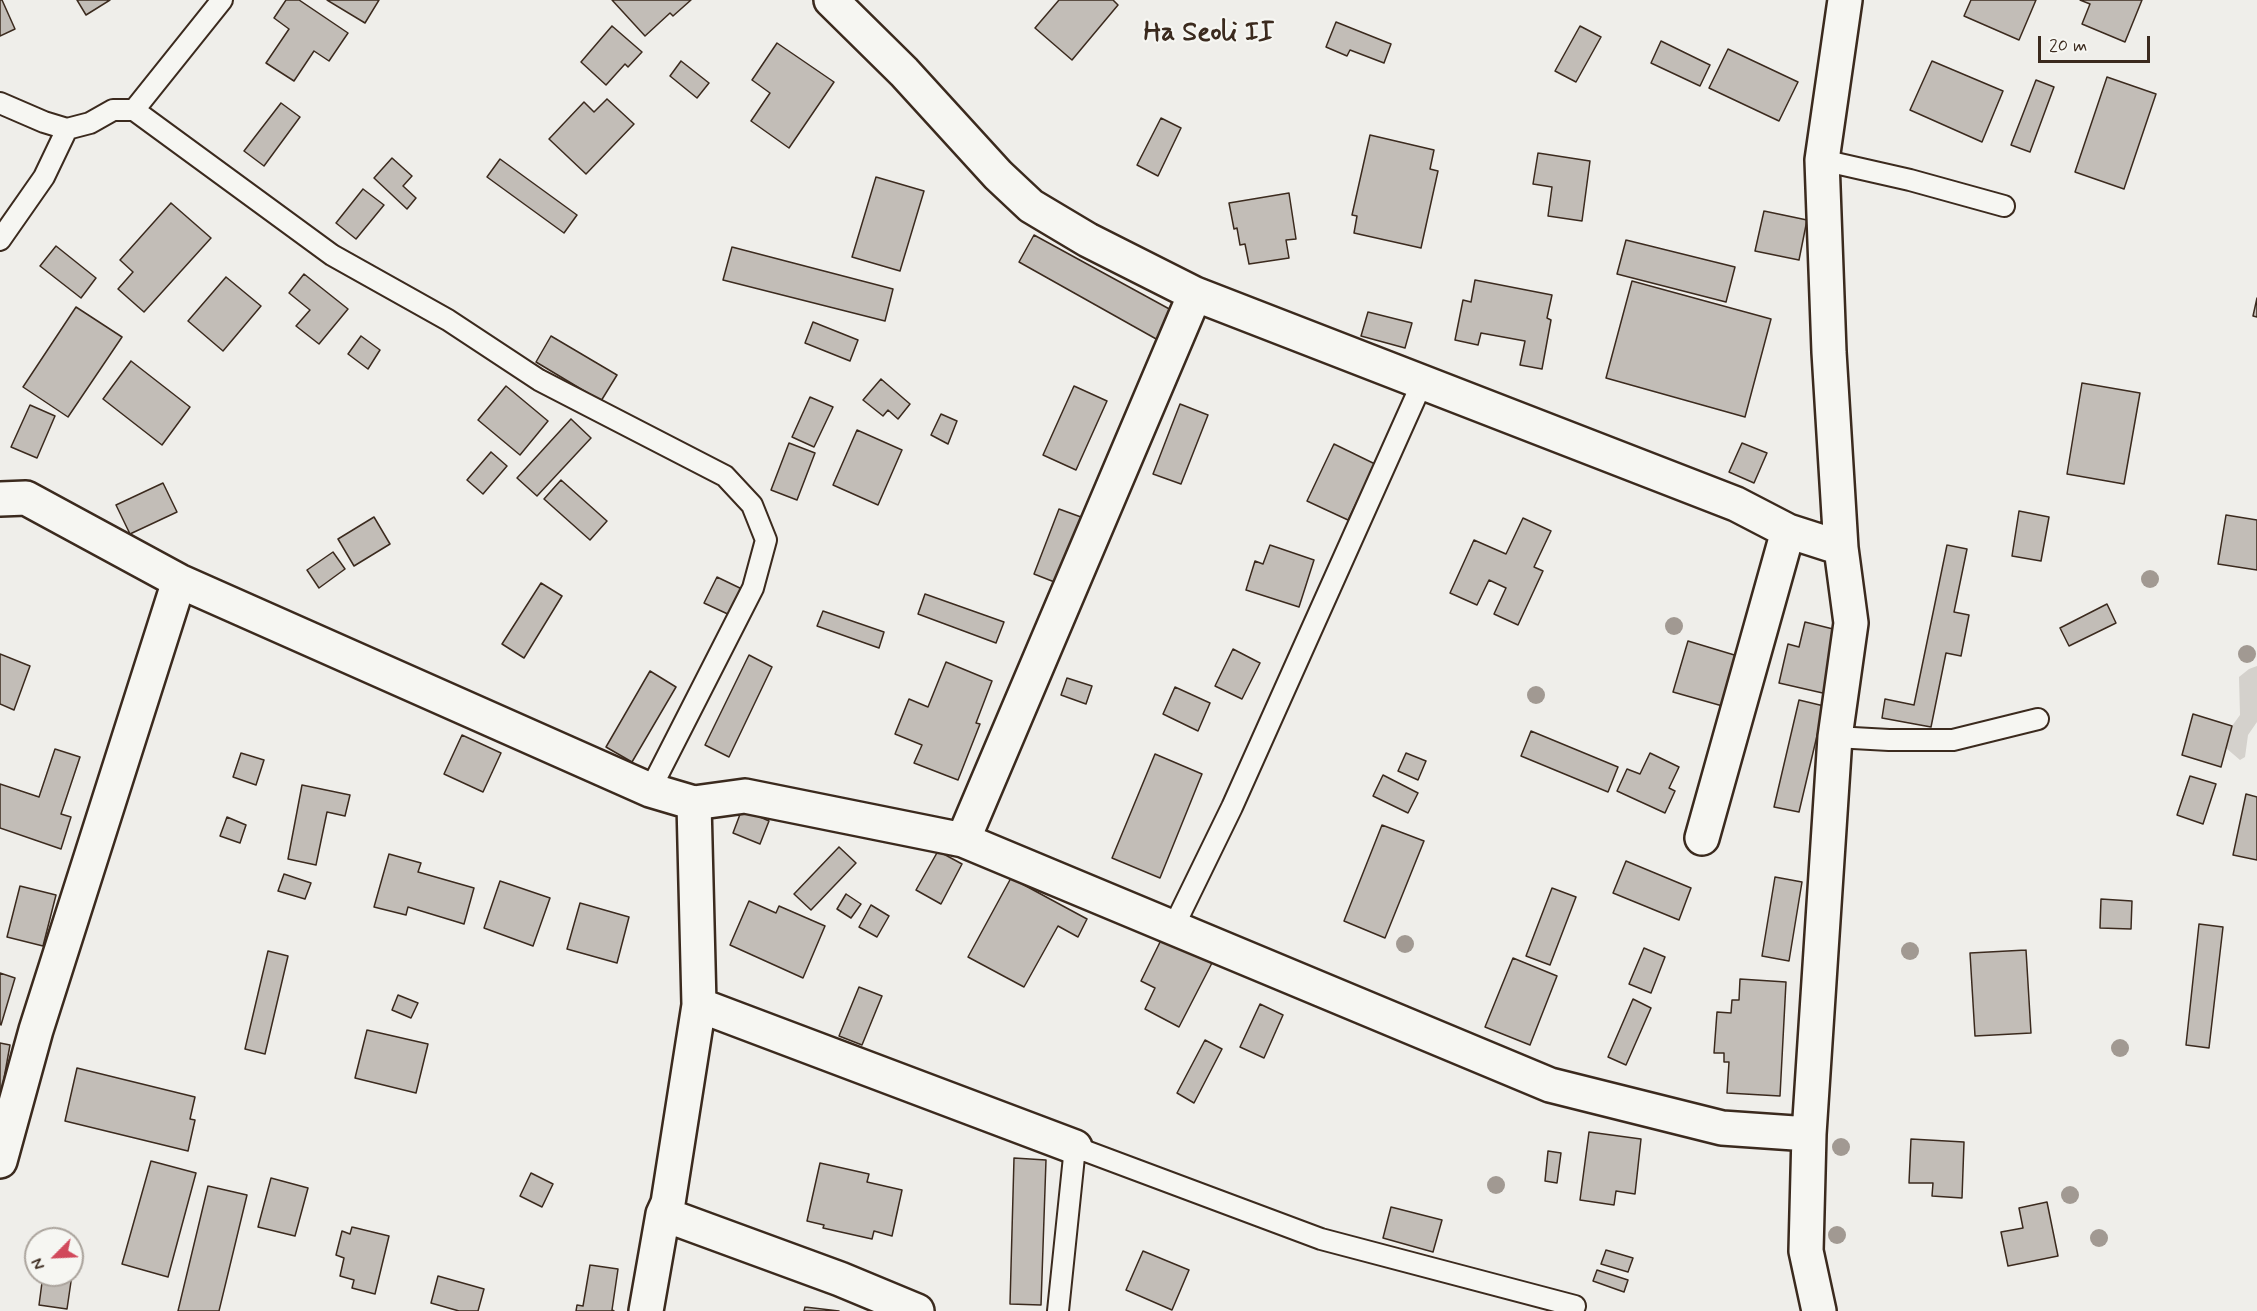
<!DOCTYPE html>
<style>
body{margin:0}
#map{position:relative;width:2257px;height:1311px;overflow:hidden;background:#efeeea;font-family:Mynerve,sans-serif}
canvas{display:block}
.north{position:absolute;left:24px;top:1227px;width:60px;height:60px;box-sizing:border-box;background:#f6f6f2;border:2px solid #aba49d;border-radius:50%;rotate:246deg;font-size:16px;font-weight:700;line-height:24px;text-align:center;color:#3b2a1e}
.north::after{content:'';display:block;margin:auto;width:21px;height:27px;background:#d1495b;clip-path:polygon(50% 0,100% 100%,50% 72%,0 100%)}
.scale{position:absolute;left:2038px;top:36px;width:112px;height:27px;box-sizing:border-box;border:3px solid #3b2a1e;border-top:0;padding-left:8px;font-size:18px;line-height:21px;white-space:nowrap;color:#3b2a1e;-webkit-text-stroke:4px #f6f6f2;paint-order:stroke}
</style>
<div id="map">
<canvas width="2257" height="1311"></canvas>
<div class="north">N</div>
<div class="scale">20 m</div>
</div>
<script>
const c = document.querySelector('canvas').getContext('2d');
c.lineJoin = 'round';
function paint(path, color) { c.fillStyle = color; c.fill(path, 'evenodd'); }
const poly = rows => new Path2D(rows.map(r => 'M' + r).join(''));
function trace(path, color, width, dash) { c.strokeStyle = color; c.lineWidth = width; c.lineCap = dash ? 'butt' : 'round'; c.setLineDash(dash || []); c.stroke(path); }
function write(font, color, halo, rows, align = 'center') {
  c.font = font + ' Mynerve,sans-serif'; c.lineWidth = 4.5; c.setLineDash([]); c.textBaseline = 'middle'; c.strokeStyle = halo; c.fillStyle = color; for (const [text, x, y, turn = 0] of rows) {
    c.save(); c.translate(x, y); c.rotate((+turn || 0) * Math.PI / 180); c.textAlign = isNaN(turn) ? turn : align; if (halo) c.strokeText(text, 0, 0); c.fillText(text, 0, 0); c.restore();
  }
}
const green = poly([
 [2257,666,2257,722,2248,735,2245,757,2240,760,2226,748,2232,726,2240,715,2239,677,2249,669]
]);
const building = poly([
 [0,0,2,0,15,29,0,36,0,0],
 [77,0,110,0,86,15,77,0],
 [286,0,299,0,348,33,329,61,314,51,294,81,266,63,289,29,274,18,286,0],
 [327,0,379,0,365,23,327,0],
 [612,0,691,0,673,16,670,13,645,36,612,0],
 [1059,0,1113,0,1118,5,1072,60,1035,28,1059,0],
 [1971,0,2036,0,2019,40,1964,16,1971,0],
 [2080,0,2142,0,2125,42,2082,24,2090,4,2080,0],
 [1336,22,1391,44,1384,63,1350,50,1347,56,1326,47,1336,22],
 [612,26,642,52,628,67,625,64,606,85,581,62,612,26],
 [1580,26,1601,37,1576,82,1555,71,1580,26],
 [1661,41,1710,65,1700,86,1651,63,1661,41],
 [777,43,834,82,789,148,751,121,770,93,752,80,777,43],
 [1728,49,1798,82,1779,121,1709,88,1728,49],
 [681,61,709,83,697,98,670,76,681,61],
 [1932,61,2003,91,1982,142,1910,110,1932,61],
 [2107,77,2156,94,2124,189,2075,172,2107,77],
 [2036,80,2054,87,2030,152,2011,145,2036,80],
 [607,99,634,124,586,174,549,139,584,102,594,112,607,99],
 [281,103,300,117,264,166,244,151,281,103],
 [1161,118,1181,128,1158,176,1137,165,1161,118],
 [1370,135,1434,150,1430,169,1438,171,1421,248,1354,233,1357,216,1352,215,1370,135],
 [1538,153,1590,161,1582,221,1548,216,1552,187,1533,184,1538,153],
 [392,158,412,176,403,186,416,198,407,209,374,178,392,158],
 [500,159,577,215,564,233,487,177,500,159],
 [876,177,924,191,900,271,852,257,876,177],
 [363,189,384,205,356,239,336,223,363,189],
 [1289,193,1296,239,1286,240,1289,258,1249,264,1245,244,1240,245,1237,228,1234,229,1229,203,1289,193],
 [171,203,211,238,144,312,118,289,133,272,120,260,171,203],
 [1764,211,1807,220,1799,260,1755,251,1764,211],
 [1034,235,1173,311,1158,340,1019,262,1034,235],
 [1626,240,1735,267,1726,302,1617,274,1626,240],
 [56,246,96,278,81,298,40,266,56,246],
 [732,247,893,289,885,321,723,280,732,247],
 [304,274,348,309,319,344,296,326,310,310,289,293,304,274],
 [226,277,261,306,223,351,188,321,226,277],
 [1475,280,1552,295,1547,318,1551,320,1542,369,1520,365,1525,341,1481,333,1478,345,1455,340,1463,300,1471,302,1475,280],
 [1632,281,1771,319,1745,417,1606,378,1632,281],
 [2257,298,2257,317,2253,316,2257,298],
 [76,307,122,337,68,417,23,387,76,307],
 [1368,312,1412,323,1405,348,1361,336,1368,312],
 [813,322,858,340,850,361,805,343,813,322],
 [361,336,380,350,368,369,348,354,361,336],
 [551,336,617,375,601,401,536,362,551,336],
 [131,361,190,407,162,445,103,399,131,361],
 [881,379,910,404,898,419,888,410,883,416,863,400,881,379],
 [2082,383,2140,393,2124,484,2067,474,2082,383],
 [506,386,548,421,520,455,478,420,506,386],
 [1074,386,1107,401,1076,470,1043,455,1074,386],
 [810,397,833,407,814,447,792,437,810,397],
 [1180,404,1208,415,1181,484,1153,474,1180,404],
 [30,405,55,416,37,458,11,447,30,405],
 [941,414,957,421,948,444,931,435,941,414],
 [571,419,591,438,537,496,517,478,571,419],
 [857,430,902,450,878,505,833,485,857,430],
 [789,443,815,453,797,500,771,490,789,443],
 [1742,443,1767,453,1754,483,1729,472,1742,443],
 [1334,444,1375,464,1348,520,1307,501,1334,444],
 [491,452,507,466,483,494,467,480,491,452],
 [561,480,607,521,590,540,544,499,561,480],
 [163,483,177,512,130,534,116,505,163,483],
 [1059,509,1081,517,1057,583,1034,574,1059,509],
 [2019,511,2049,517,2041,561,2012,556,2019,511],
 [2226,515,2257,520,2257,570,2218,564,2226,515],
 [374,517,390,544,354,566,338,539,374,517],
 [1523,518,1551,531,1534,567,1543,571,1518,625,1494,614,1506,588,1489,580,1477,605,1450,593,1474,540,1506,554,1523,518],
 [1270,545,1314,560,1299,607,1246,590,1255,561,1263,564,1270,545],
 [1947,545,1967,549,1954,612,1969,615,1961,656,1946,653,1931,727,1882,718,1885,699,1914,705,1947,545],
 [333,552,345,569,319,588,307,570,333,552],
 [717,577,744,590,732,616,704,603,717,577],
 [541,583,562,596,524,658,502,644,541,583],
 [925,594,1004,622,996,643,918,614,925,594],
 [2107,604,2116,623,2069,646,2060,628,2107,604],
 [823,611,884,632,879,648,817,626,823,611],
 [1805,622,1841,631,1827,694,1779,683,1788,644,1799,647,1805,622],
 [1688,641,1741,657,1726,707,1673,692,1688,641],
 [1233,649,1260,663,1242,699,1215,686,1233,649],
 [0,654,30,666,14,710,0,704,0,654],
 [749,655,772,667,729,757,705,745,749,655],
 [946,662,992,681,976,723,980,724,958,780,914,763,922,745,895,734,909,699,928,707,946,662],
 [650,671,676,687,632,762,606,747,650,671],
 [1067,678,1092,686,1086,704,1061,695,1067,678],
 [1175,687,1210,703,1198,731,1163,714,1175,687],
 [1799,700,1824,706,1799,812,1774,807,1799,700],
 [2193,714,2232,726,2221,767,2182,755,2193,714],
 [1531,731,1618,767,1608,792,1521,756,1531,731],
 [462,735,501,753,483,792,444,774,462,735],
 [55,749,80,757,61,814,71,817,61,849,0,828,0,784,39,797,55,749],
 [241,753,264,760,256,785,233,777,241,753],
 [1406,753,1426,761,1418,780,1398,771,1406,753],
 [1650,753,1679,767,1669,788,1675,791,1665,813,1617,791,1627,769,1640,774,1650,753],
 [1155,754,1202,774,1160,878,1112,858,1155,754],
 [1383,775,1418,793,1408,813,1373,796,1383,775],
 [2190,776,2216,784,2203,824,2177,815,2190,776],
 [302,785,350,795,345,816,327,812,316,865,288,859,302,785],
 [2246,794,2257,797,2257,860,2233,855,2246,794],
 [742,809,769,821,760,844,733,833,742,809],
 [227,817,246,825,240,843,220,836,227,817],
 [1382,825,1424,841,1385,938,1344,921,1382,825],
 [839,847,856,863,811,910,794,894,839,847],
 [938,851,962,864,941,904,916,890,938,851],
 [389,854,421,863,418,872,474,888,464,924,408,907,406,915,374,907,389,854],
 [1626,861,1691,888,1679,920,1613,893,1626,861],
 [284,874,311,883,305,899,278,891,284,874],
 [1775,877,1802,882,1789,961,1762,956,1775,877],
 [1011,878,1087,919,1078,937,1058,926,1024,987,968,957,1011,878],
 [500,881,550,898,533,946,484,928,500,881],
 [20,886,56,895,43,946,7,937,20,886],
 [1552,888,1576,897,1550,965,1526,956,1552,888],
 [846,894,861,904,851,918,837,909,846,894],
 [2101,899,2132,901,2131,929,2100,928,2101,899],
 [749,901,776,913,779,906,825,926,803,978,730,945,749,901],
 [580,903,629,917,617,963,567,949,580,903],
 [871,905,889,916,877,937,859,927,871,905],
 [2199,924,2223,927,2209,1048,2186,1045,2199,924],
 [1163,936,1213,961,1179,1027,1145,1009,1155,988,1141,981,1163,936],
 [1644,948,1665,957,1651,993,1629,984,1644,948],
 [2026,950,2031,1033,1975,1036,1970,953,2026,950],
 [268,951,288,956,265,1054,245,1049,268,951],
 [1513,958,1557,976,1530,1045,1485,1027,1513,958],
 [0,973,15,978,1,1025,0,1024,0,973],
 [1740,979,1786,982,1780,1096,1727,1093,1729,1062,1724,1062,1724,1053,1714,1053,1717,1012,1731,1013,1732,1000,1739,1000,1740,979],
 [859,987,882,996,862,1045,839,1036,859,987],
 [398,995,418,1003,411,1018,392,1010,398,995],
 [1633,999,1651,1008,1626,1065,1608,1057,1633,999],
 [1260,1004,1283,1015,1264,1058,1240,1047,1260,1004],
 [367,1030,428,1044,416,1093,355,1078,367,1030],
 [1205,1040,1222,1049,1194,1103,1177,1093,1205,1040],
 [0,1043,10,1045,1,1095,0,1095,0,1043],
 [77,1068,195,1097,190,1119,195,1120,188,1151,65,1121,77,1068],
 [1589,1132,1641,1139,1635,1194,1616,1191,1614,1205,1580,1200,1589,1132],
 [1911,1139,1964,1142,1962,1198,1932,1196,1933,1183,1909,1183,1911,1139],
 [1548,1151,1561,1153,1557,1183,1545,1181,1548,1151],
 [1014,1158,1046,1160,1041,1305,1010,1304,1014,1158],
 [151,1161,196,1173,168,1277,122,1264,151,1161],
 [820,1163,869,1174,867,1182,902,1190,892,1236,874,1231,872,1239,823,1228,824,1225,807,1221,820,1163],
 [531,1173,553,1184,542,1207,520,1196,531,1173],
 [271,1178,308,1188,295,1236,258,1227,271,1178],
 [208,1186,247,1195,219,1311,178,1311,208,1186],
 [2047,1202,2058,1256,2008,1266,2001,1232,2023,1228,2019,1208,2047,1202],
 [1391,1207,1442,1220,1433,1252,1383,1238,1391,1207],
 [352,1227,389,1236,375,1294,352,1288,354,1280,340,1276,344,1258,336,1255,342,1231,350,1234,352,1227],
 [1606,1250,1633,1258,1628,1272,1601,1264,1606,1250],
 [1143,1251,1189,1270,1172,1310,1126,1290,1143,1251],
 [72,1254,75,1254,67,1309,39,1305,43,1275,72,1275,72,1254],
 [590,1265,618,1269,612,1310,614,1311,576,1311,577,1305,583,1306,590,1265],
 [1597,1270,1628,1280,1624,1292,1593,1281,1597,1270],
 [438,1276,484,1289,478,1311,459,1311,431,1303,438,1276],
 [805,1307,839,1311,804,1311,805,1307]
]);
const service = poly([
 [0,103,44,122,67,129,90,123,113,110,134,110,332,255,448,320,539,380,725,476,752,505,766,540,753,588,650,790],
 [134,110,222,0],
 [1822,160,1910,180,2004,206],
 [0,240,44,177,67,129],
 [1835,737,1889,740,1953,740,2038,719],
 [1173,928,1232,807,1422,383],
 [1058,1311,1075,1147,1321,1239,1575,1306]
]);
const minor = poly([
 [831,0,904,72,998,175,1031,206,1088,240,1195,294,1736,504,1788,531,1841,548],
 [0,499,26,498,179,581,650,790,694,803,745,796,963,840,1550,1085,1722,1128,1809,1134],
 [1702,838,1788,531],
 [963,840,1195,294],
 [699,1005,1075,1147],
 [0,1161,36,1030,179,581],
 [663,1214,840,1279,917,1311],
 [646,1311,663,1214,668,1203,699,1005,694,803],
 [1819,1311,1806,1251,1809,1134,1835,737,1851,623,1841,548,1829,352,1822,160,1845,0]
]);
const trees = [
 [2150,579],
 [1674,626],
 [2247,654],
 [1536,695],
 [1405,944],
 [1910,951],
 [2120,1048],
 [1841,1147],
 [1496,1185],
 [2070,1195],
 [1837,1235],
 [2099,1238]
];
const districtNames = [
 ["Ha Seoli II",1209,34]
];
paint(green, '#d4d1cc');
paint(building, '#c2bdb7');
trace(building, '#3b2a1e', 1.5);
trace(service, '#3b2a1e', 24);
trace(minor, '#3b2a1e', 38);
trace(service, '#f6f6f2', 20);
trace(minor, '#f6f6f2', 33);
c.fillStyle = '#a19992';
for (const [x, y] of trees) { c.beginPath(); c.arc(x, y, 9, 0, 2 * Math.PI); c.fill(); }
write('bold 27px', '#3b2a1e', '#f6f6f2', districtNames);
</script>
